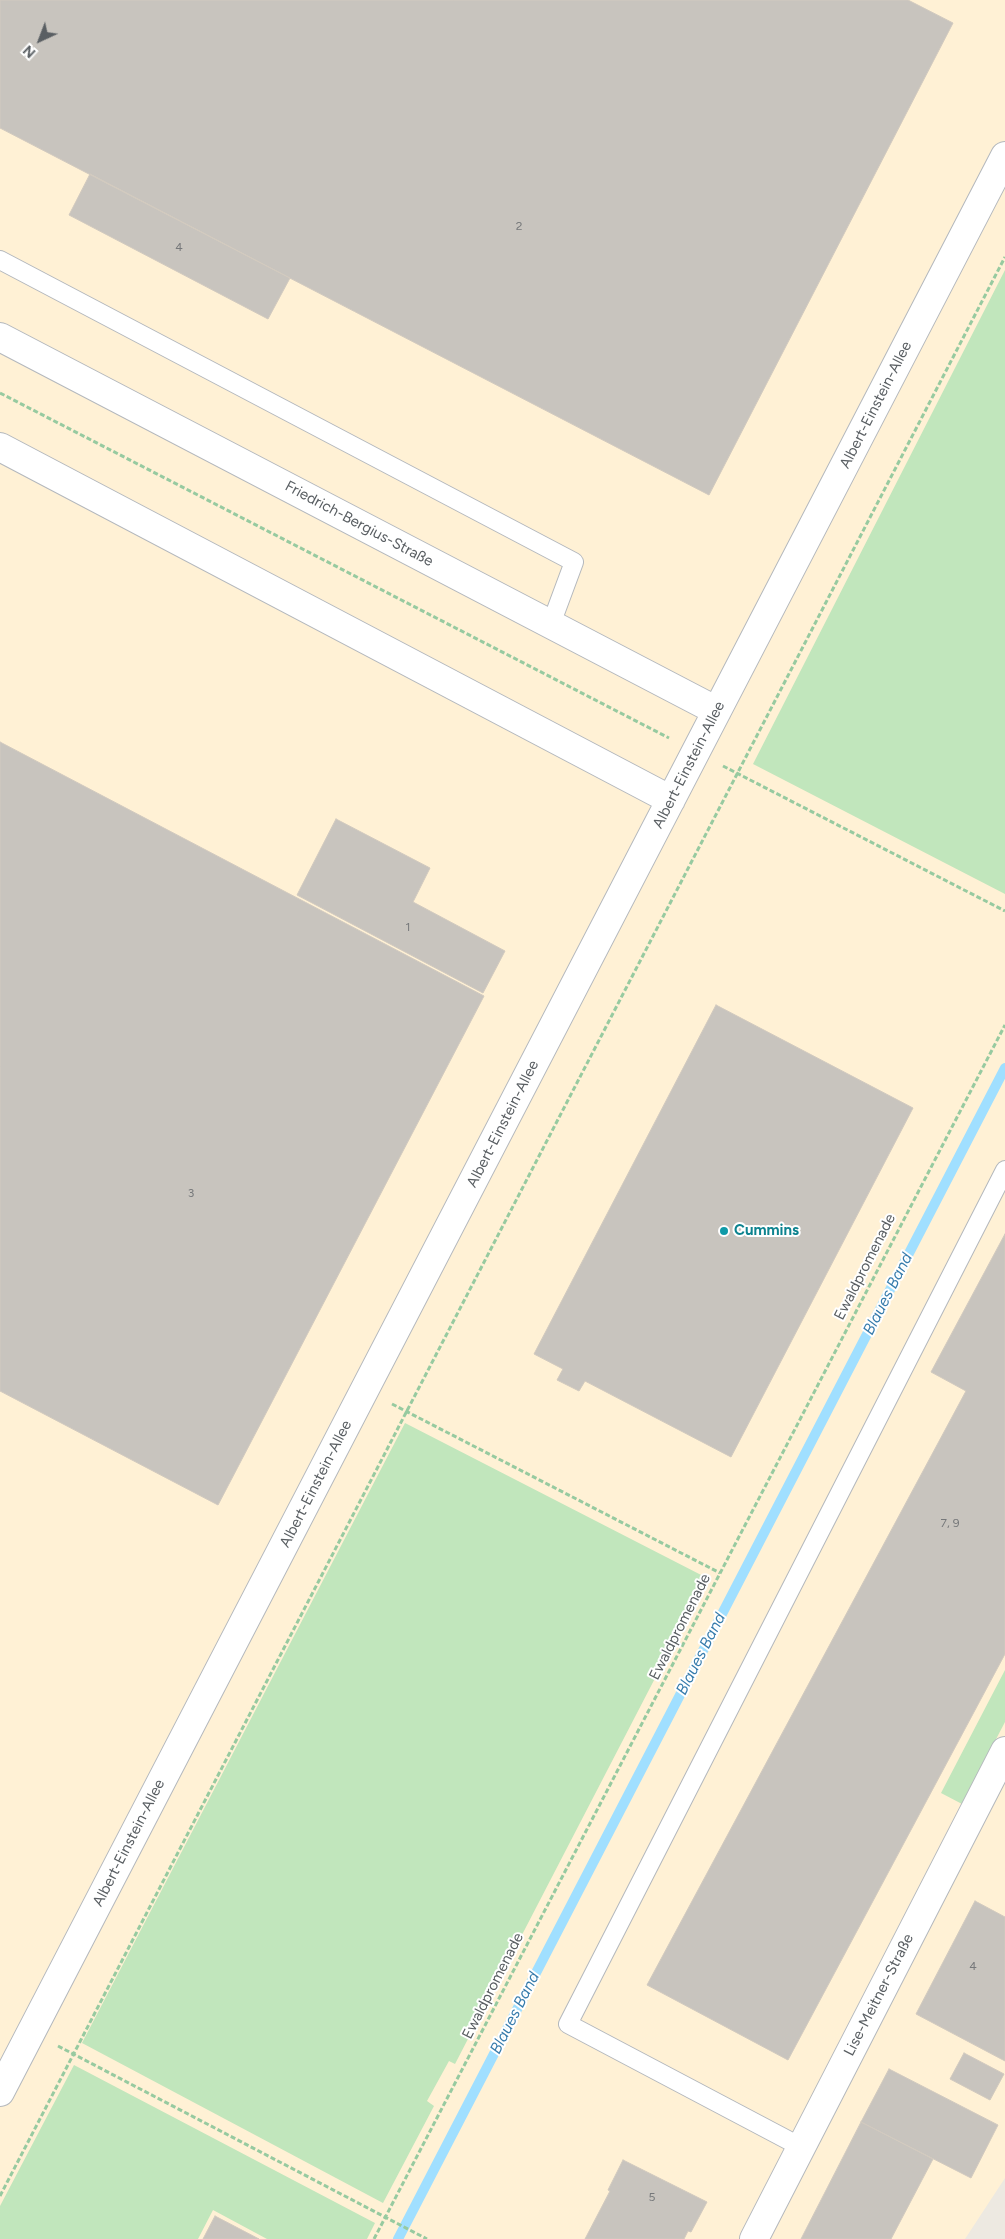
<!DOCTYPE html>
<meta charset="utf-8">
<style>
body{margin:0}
#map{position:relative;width:1005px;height:2239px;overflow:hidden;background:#ede9e1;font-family:Figtree,sans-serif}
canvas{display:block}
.north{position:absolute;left:15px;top:15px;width:50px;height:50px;-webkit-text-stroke:4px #fff;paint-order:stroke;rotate:223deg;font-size:14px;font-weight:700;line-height:20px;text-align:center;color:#5a5f63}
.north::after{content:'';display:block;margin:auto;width:18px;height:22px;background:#5a5f63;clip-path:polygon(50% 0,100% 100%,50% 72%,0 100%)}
</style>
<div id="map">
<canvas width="1005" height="2239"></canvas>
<div class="north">N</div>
</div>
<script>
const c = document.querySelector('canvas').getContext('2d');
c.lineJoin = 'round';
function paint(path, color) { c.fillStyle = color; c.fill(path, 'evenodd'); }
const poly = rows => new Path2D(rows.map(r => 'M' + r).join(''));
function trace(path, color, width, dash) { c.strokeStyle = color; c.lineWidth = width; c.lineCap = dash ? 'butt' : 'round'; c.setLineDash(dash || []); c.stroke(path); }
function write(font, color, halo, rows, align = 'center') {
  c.font = font + ' Figtree,sans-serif'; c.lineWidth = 4; c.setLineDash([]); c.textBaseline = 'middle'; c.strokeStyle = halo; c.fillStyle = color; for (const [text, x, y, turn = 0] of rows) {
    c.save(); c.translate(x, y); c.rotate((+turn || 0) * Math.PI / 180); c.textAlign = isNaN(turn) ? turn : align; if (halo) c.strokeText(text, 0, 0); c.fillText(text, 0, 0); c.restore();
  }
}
const commercial = poly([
 [0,0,1005,0,1005,2178,965,2239,0,2239]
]);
const green = poly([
 [1005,270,1005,894,753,764],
 [405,1423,707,1578,455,2064,449,2061,427,2101,434,2106,383,2203,82,2043],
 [1005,1670,1005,1722,962,1804,941,1793],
 [74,2065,375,2223,367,2239,267,2239,213,2210,198,2239,0,2239,0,2206]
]);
const stream = poly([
 [398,2239,1005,1068]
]);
const building = poly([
 [0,0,908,0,953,23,709,495,0,128,0,0],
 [90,174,290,278,268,319,69,215,90,174],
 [0,742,484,996,218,1505,0,1391,0,742],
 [336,819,430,868,413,902,505,951,483,993,297,895,336,819],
 [716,1005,913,1108,731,1457,585,1381,579,1391,557,1380,563,1369,534,1354,716,1005],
 [1005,1234,1005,1654,788,2060,647,1985,966,1391,931,1372,1005,1234],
 [975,1901,1005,1917,1005,2061,916,2014,975,1901],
 [964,2053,1004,2074,990,2100,950,2079,964,2053],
 [889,2069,998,2125,971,2178,861,2122,889,2069],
 [861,2122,933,2159,891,2239,801,2239,861,2122],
 [623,2160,707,2202,691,2232,688,2231,684,2239,585,2239,610,2191,608,2190,623,2160],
 [215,2216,259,2239,203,2239,215,2216]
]);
const path = poly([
 [0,393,669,738],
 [723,766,1005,911],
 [392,1404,720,1573],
 [58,2046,427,2239],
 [0,2196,1005,257],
 [374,2239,1005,1025]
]);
const lane = poly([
 [0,260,574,562,551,624],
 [801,2147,568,2024,1005,1170]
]);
const street = poly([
 [0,337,717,711],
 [0,447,671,800],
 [0,2092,1005,156],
 [754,2239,1005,1751]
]);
const markers = [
 [724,1231,5,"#0f9aa8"]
];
const numberNames = [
 ["2",519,226],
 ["4",179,247],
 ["1",408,927],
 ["3",191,1193],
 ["7, 9",950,1523],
 ["4",973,1966],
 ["5",652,2197]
];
const streetNames = [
 ["Albert-Einstein-Allee",876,405,-63],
 ["Friedrich-Bergius-Straße",359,524,28],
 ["Albert-Einstein-Allee",689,765,-63],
 ["Albert-Einstein-Allee",503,1124,-63],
 ["Ewaldpromenade",865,1267,-63],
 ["Albert-Einstein-Allee",316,1484,-63],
 ["Ewaldpromenade",680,1627,-63],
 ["Albert-Einstein-Allee",129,1843,-63],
 ["Ewaldpromenade",493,1986,-63],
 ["Lise-Meitner-Straße",879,1995,-63]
];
const cultureNames = [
 ["Cummins",734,1231]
];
const waterNames = [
 ["Blaues Band",888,1294,-63],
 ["Blaues Band",701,1654,-63],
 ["Blaues Band",515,2013,-63]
];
paint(commercial, '#fff1d5');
paint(green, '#c1e6bc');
trace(stream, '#a0dfff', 10);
paint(building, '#c8c4be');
trace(building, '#d2cabf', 1);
trace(lane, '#b4b8bd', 20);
trace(street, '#b4b8bd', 30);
trace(path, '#97caa0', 3, [5, 2.5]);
trace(lane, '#fff', 18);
trace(street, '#fff', 28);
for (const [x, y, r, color] of markers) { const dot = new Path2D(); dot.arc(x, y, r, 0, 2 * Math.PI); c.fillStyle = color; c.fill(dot); trace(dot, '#fff', 2); }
write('12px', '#76787a', null, numberNames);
write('15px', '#5a5f63', '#fff', streetNames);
write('bold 15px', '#0d838f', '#fff', cultureNames, 'left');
write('italic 16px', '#377cac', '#fff', waterNames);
</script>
